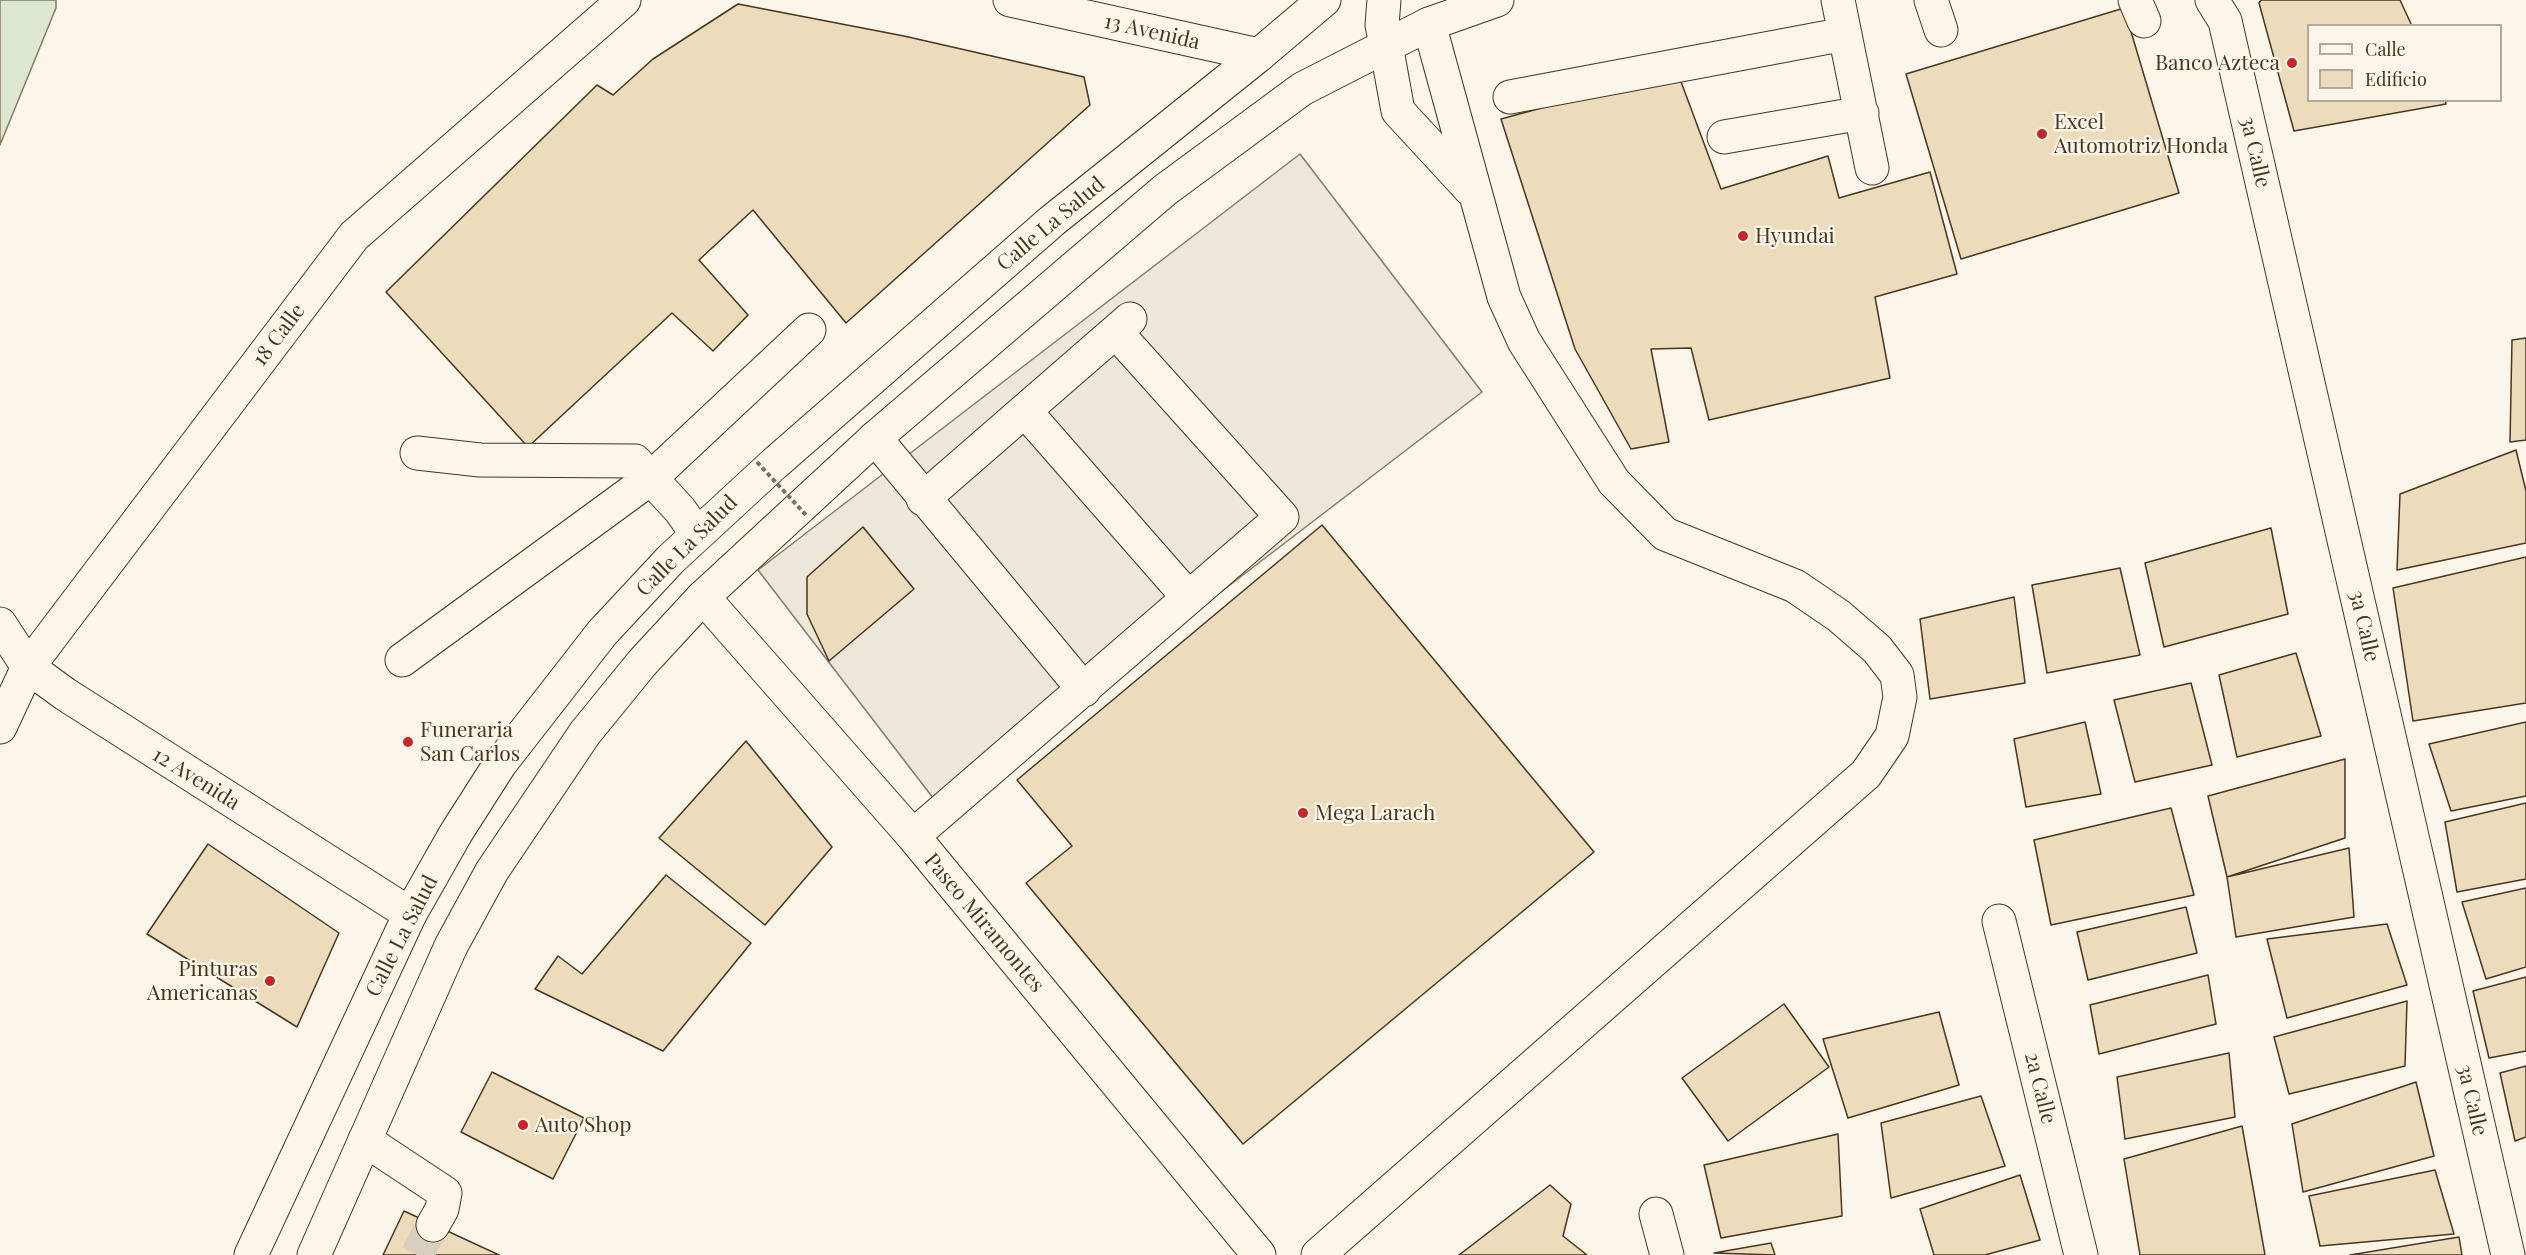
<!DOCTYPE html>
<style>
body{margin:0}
#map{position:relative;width:2526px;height:1255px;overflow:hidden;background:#fbf6e9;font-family:"Playfair Display",serif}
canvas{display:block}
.legend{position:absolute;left:2307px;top:24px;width:195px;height:78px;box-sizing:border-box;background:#fbf6e9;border:2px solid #b4a999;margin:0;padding:8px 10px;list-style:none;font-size:18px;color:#4a3520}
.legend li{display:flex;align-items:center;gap:12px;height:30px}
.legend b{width:30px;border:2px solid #b4a999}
</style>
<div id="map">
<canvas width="2526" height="1255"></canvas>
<ul class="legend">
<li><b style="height:8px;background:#fbf6e9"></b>Calle</li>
<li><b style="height:16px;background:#ecdcbc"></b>Edificio</li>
</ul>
</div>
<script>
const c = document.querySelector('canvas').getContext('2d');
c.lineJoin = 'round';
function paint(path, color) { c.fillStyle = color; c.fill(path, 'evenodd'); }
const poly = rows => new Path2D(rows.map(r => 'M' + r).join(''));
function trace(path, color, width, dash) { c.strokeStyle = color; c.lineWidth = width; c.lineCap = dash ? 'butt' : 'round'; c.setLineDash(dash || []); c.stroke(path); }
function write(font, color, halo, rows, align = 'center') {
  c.font = font + ' "Playfair Display",serif'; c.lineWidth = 4.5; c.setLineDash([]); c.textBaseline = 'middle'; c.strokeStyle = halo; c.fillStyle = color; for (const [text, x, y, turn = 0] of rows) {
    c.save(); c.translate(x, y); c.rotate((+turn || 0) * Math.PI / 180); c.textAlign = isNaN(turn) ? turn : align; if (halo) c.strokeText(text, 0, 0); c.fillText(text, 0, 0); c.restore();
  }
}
const green = poly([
 [0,0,56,0,56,8,0,145,0,0]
]);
const parking = poly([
 [1300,154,1482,392,940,807,758,570,1300,154]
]);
const building = poly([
 [2261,0,2400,0,2412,26,2308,26,2308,100,2445,100,2446,104,2294,131,2259,3,2261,0],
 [738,4,904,36,1084,77,1090,105,846,323,753,210,699,260,748,315,713,351,672,313,528,447,386,292,597,85,613,95,653,59,738,4],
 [2124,8,2179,193,1961,259,1906,74,2124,8],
 [1677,71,1721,189,1828,156,1839,198,1930,172,1957,274,1875,297,1890,378,1709,420,1691,348,1651,349,1669,442,1631,449,1575,349,1501,119,1677,71],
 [2526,338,2526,440,2510,442,2512,340,2526,338],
 [2516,450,2526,491,2526,543,2397,570,2400,494,2516,450],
 [1322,525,1594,852,1243,1144,1026,883,1072,846,1017,780,1322,525],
 [863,527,914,589,829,661,807,614,807,577,863,527],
 [2271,528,2288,614,2164,647,2145,563,2271,528],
 [2526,557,2526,703,2413,721,2393,588,2526,557],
 [2120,568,2140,655,2047,673,2032,585,2120,568],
 [2014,597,2025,683,1930,699,1920,619,2014,597],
 [2296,653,2321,736,2237,757,2219,675,2296,653],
 [2191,683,2212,765,2135,782,2114,700,2191,683],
 [2085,722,2101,794,2026,807,2014,739,2085,722],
 [2526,722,2526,796,2451,811,2429,744,2526,722],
 [746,741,832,847,765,925,659,838,746,741],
 [2345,759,2345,838,2227,877,2208,796,2345,759],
 [2526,803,2526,879,2457,892,2445,822,2526,803],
 [2171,808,2194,895,2051,925,2034,840,2171,808],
 [208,844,339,933,297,1027,147,934,208,844],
 [2349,848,2354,917,2236,937,2227,877,2349,848],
 [666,875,751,943,663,1051,535,989,558,956,582,974,666,875],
 [2526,888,2526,967,2486,979,2462,902,2526,888],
 [2186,907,2197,953,2088,980,2077,932,2186,907],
 [2387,924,2407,985,2287,1018,2267,939,2387,924],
 [2208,975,2216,1024,2099,1054,2090,1005,2208,975],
 [2526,977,2526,1051,2489,1058,2473,991,2526,977],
 [2407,1001,2405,1066,2289,1094,2274,1037,2407,1001],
 [1784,1004,1829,1067,1728,1141,1682,1078,1784,1004],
 [1939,1012,1959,1085,1848,1118,1823,1039,1939,1012],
 [2229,1053,2235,1117,2125,1139,2117,1077,2229,1053],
 [2526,1066,2526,1137,2515,1141,2500,1073,2526,1066],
 [492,1072,584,1118,553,1179,461,1132,492,1072],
 [2416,1082,2434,1156,2303,1192,2292,1124,2416,1082],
 [1981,1096,2005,1166,1891,1198,1881,1123,1981,1096],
 [2242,1126,2265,1255,2140,1255,2124,1159,2242,1126],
 [1838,1134,1842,1216,1721,1238,1704,1165,1838,1134],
 [2435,1170,2454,1234,2320,1246,2309,1196,2435,1170],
 [2020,1175,2040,1240,1985,1255,1934,1255,1920,1209,2020,1175],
 [1550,1185,1571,1204,1563,1236,1587,1255,1459,1255,1550,1185],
 [404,1211,499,1255,383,1255,404,1211],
 [2459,1237,2462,1255,2350,1255,2459,1237],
 [1771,1243,1775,1255,1714,1253,1771,1243]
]);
const minorTunnel = poly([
 [417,1255,433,1225]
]);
const minor = poly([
 [1010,0,1259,55],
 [1838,0,1872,168],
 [1931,0,1941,30],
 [2135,0,2144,21],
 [2212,0,2225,21,2508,1255],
 [1386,45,1398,111,1470,189],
 [1510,97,1845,34],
 [1724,137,1862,113],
 [1025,411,1188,597],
 [875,438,1084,690],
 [417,453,480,460,635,461,680,510,697,534],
 [923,499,1130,319],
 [703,597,913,836,1259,1255],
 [0,624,28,667,65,694,410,914],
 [402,660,651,478,809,330],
 [0,727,28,667,354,236,624,0],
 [913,836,1282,517,1116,332],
 [1999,921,2081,1255],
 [365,1140,445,1193,442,1209,433,1225],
 [1656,1214,1667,1255],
 [1318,1255,1866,774,1892,736,1900,697,1897,675,1877,649,1839,616,1795,586,1665,534,1614,482,1524,341,1504,297,1429,24]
]);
const major = poly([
 [1384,0,1382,25,1386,45],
 [251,1255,410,914,456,833,500,764,602,633,671,559,774,464,1052,221,1259,55,1324,0],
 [314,1255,451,946,492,871,585,733,642,663,703,597,875,438,1165,190,1302,89,1429,24,1497,0]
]);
const pathBridge = poly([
 [757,462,807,516]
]);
const markers = [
 [2292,63,6,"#c62828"],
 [2042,134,6,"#c62828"],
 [1743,236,6,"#c62828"],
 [408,742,6,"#c62828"],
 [1303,813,6,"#c62828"],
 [270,981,6,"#c62828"],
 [523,1125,6,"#c62828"]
];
const streetNames = [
 ["13 Avenida",1152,32,13],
 ["3a Calle",2255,152,77],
 ["Calle La Salud",1051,224,-40],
 ["18 Calle",279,335,-53],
 ["Calle La Salud",687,546,-45],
 ["3a Calle",2364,626,77],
 ["12 Avenida",196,779,32],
 ["Paseo Miramontes",984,923,50],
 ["Calle La Salud",402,936,-63],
 ["2a Calle",2040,1088,76],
 ["3a Calle",2472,1100,77]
];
const poiNames = [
 ["Banco Azteca",2280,63,"right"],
 ["Excel",2054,122],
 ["Automotriz Honda",2054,146],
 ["Hyundai",1755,236],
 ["Funeraria",420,730],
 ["San Carlos",420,754],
 ["Mega Larach",1315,813],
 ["Pinturas",258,969,"right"],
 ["Americanas",258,993,"right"],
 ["Auto Shop",535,1125]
];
paint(green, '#dce7d0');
trace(green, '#887966', 1.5);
paint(parking, '#ede7d9');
trace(parking, '#887966', 1.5);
paint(building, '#ecdcbc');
trace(building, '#4a3520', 1.5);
trace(minorTunnel, '#d8cfc1', 33, [33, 16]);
trace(minor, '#4a3520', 35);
trace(major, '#4a3520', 35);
trace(minor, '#fbf6e9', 33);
trace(major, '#fbf6e9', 33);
trace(pathBridge, '#7f6f5c', 4, [4.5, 3]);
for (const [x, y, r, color] of markers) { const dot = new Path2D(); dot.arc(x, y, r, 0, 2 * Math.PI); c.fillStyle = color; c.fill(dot); trace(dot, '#fbf6e9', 2); }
write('21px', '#4a3520', '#fbf6e9', streetNames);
write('21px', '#4a3520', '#fbf6e9', poiNames, 'left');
</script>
